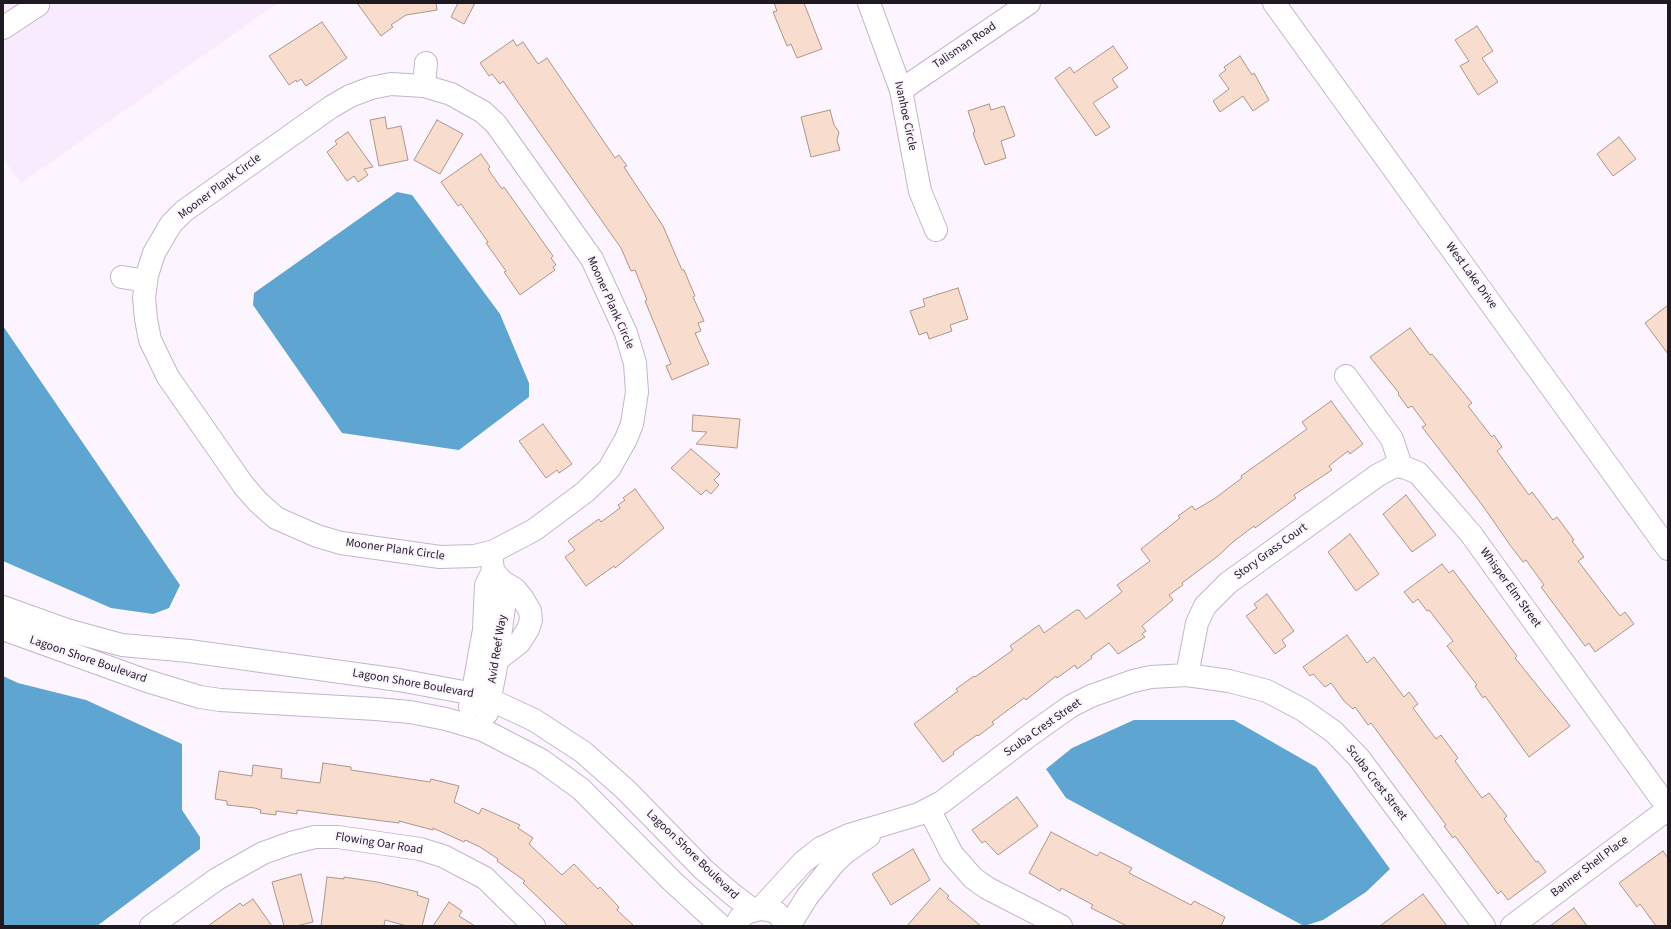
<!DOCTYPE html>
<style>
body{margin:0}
#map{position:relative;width:1671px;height:929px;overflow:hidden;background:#fcf4fe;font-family:"Source Sans 3",sans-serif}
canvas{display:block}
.frame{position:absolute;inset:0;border:4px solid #1f1922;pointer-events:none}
</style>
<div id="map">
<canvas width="1671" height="929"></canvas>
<div class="frame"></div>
</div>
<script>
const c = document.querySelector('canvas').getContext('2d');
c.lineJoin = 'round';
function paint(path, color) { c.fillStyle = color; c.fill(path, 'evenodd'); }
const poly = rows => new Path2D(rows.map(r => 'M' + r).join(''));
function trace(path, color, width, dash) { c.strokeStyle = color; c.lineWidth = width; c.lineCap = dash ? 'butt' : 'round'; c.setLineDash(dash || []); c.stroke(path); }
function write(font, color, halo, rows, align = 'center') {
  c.font = font + ' "Source Sans 3",sans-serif'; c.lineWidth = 4; c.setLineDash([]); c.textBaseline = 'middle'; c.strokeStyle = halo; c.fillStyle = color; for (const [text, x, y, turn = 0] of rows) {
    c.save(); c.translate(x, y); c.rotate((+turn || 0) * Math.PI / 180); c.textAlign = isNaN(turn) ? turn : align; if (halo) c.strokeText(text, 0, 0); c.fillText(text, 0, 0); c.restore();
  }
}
const built = poly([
 [3,3,278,3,21,183,3,158]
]);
const water = poly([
 [397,192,412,195,500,314,529,383,529,397,459,450,342,433,253,305,254,293],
 [3,326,180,585,169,608,153,614,111,608,3,561],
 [3,676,18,683,86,700,182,744,182,810,200,837,200,849,97,926,4,926,3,924],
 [1134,720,1234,720,1316,767,1390,869,1366,892,1323,920,1304,926,1066,798,1046,769,1072,748]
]);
const building = poly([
 [357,3,436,3,437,10,406,15,391,25,393,27,381,36,357,3],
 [458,3,475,3,464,24,451,17,458,3],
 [774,3,804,3,822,49,797,58,791,44,787,46,773,12,777,11,774,3],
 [322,22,347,58,306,86,301,79,297,82,296,80,289,85,269,56,322,22],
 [1477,26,1493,51,1482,58,1498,82,1478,95,1460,66,1469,61,1455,40,1477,26],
 [513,40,517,46,523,42,538,64,547,58,615,158,619,155,627,166,624,167,663,226,682,270,684,270,695,296,693,297,704,321,698,323,701,331,695,333,709,364,672,380,666,366,671,364,645,301,647,300,635,270,631,271,621,248,503,81,500,84,492,74,489,76,480,63,513,40],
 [1113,46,1128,68,1112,79,1118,87,1093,103,1110,127,1096,136,1055,78,1070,67,1074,73,1113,46],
 [1240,56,1252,75,1254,73,1269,100,1253,111,1243,96,1220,112,1213,101,1229,89,1219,75,1226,70,1224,67,1240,56],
 [989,104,991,110,1004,106,1015,136,1001,141,1006,158,985,165,973,133,975,132,968,111,989,104],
 [830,110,834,125,839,132,837,140,840,150,811,157,801,117,830,110],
 [385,117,387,129,401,126,408,160,379,166,370,120,385,117],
 [437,120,463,134,440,174,414,160,437,120],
 [348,132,373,167,364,169,368,175,358,182,354,176,347,181,327,152,337,144,335,141,348,132],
 [1619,137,1636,159,1613,176,1597,154,1619,137],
 [481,154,490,167,488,169,502,189,504,187,553,256,551,258,556,265,553,267,555,270,520,295,504,272,506,271,486,243,488,242,461,204,458,206,441,182,481,154],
 [958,288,968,319,950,325,952,331,929,339,927,332,919,335,910,311,925,306,923,299,958,288],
 [1668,305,1668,354,1645,323,1668,305],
 [1410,328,1430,355,1432,354,1472,403,1468,406,1492,437,1494,435,1502,447,1497,451,1529,495,1532,492,1553,520,1557,517,1574,540,1572,541,1584,557,1578,561,1620,616,1625,612,1634,624,1595,652,1589,643,1585,646,1541,587,1544,585,1526,560,1523,562,1510,545,1483,506,1422,427,1426,425,1412,406,1408,408,1398,394,1399,393,1370,357,1410,328],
 [1331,401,1363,444,1350,454,1348,451,1329,466,1332,470,1294,495,1296,498,1255,528,1254,526,1233,542,1218,556,1182,583,1183,585,1169,595,1173,600,1142,626,1146,631,1142,634,1145,637,1118,654,1109,643,1091,656,1092,658,1077,669,1075,665,1057,678,1056,676,1026,700,1024,698,992,722,994,724,978,736,977,735,953,752,954,754,943,762,914,724,958,691,956,689,974,676,975,677,1013,650,1010,646,1039,625,1044,633,1076,610,1079,610,1086,619,1122,592,1117,585,1150,561,1141,549,1180,518,1178,516,1192,506,1195,510,1214,499,1242,478,1241,476,1307,429,1302,422,1331,401],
 [693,415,740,419,737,448,696,444,707,432,692,431,693,415],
 [543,424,572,464,559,473,557,470,546,478,519,441,543,424],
 [691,449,720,474,714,480,719,485,711,494,706,490,701,495,671,468,691,449],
 [635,489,664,528,615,568,614,566,586,586,565,557,575,550,568,541,599,519,601,522,620,508,618,505,625,500,623,498,635,489],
 [1406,495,1436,535,1412,552,1383,514,1406,495],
 [1350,534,1379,574,1356,591,1328,552,1350,534],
 [1442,564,1449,573,1453,570,1517,656,1515,658,1570,726,1529,757,1485,696,1483,698,1475,686,1477,685,1447,646,1453,641,1429,610,1427,611,1418,599,1413,603,1404,592,1442,564],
 [1267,594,1294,631,1282,640,1286,646,1275,654,1246,616,1257,608,1254,604,1267,594],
 [1347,635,1367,663,1374,657,1404,697,1409,692,1418,704,1413,708,1436,739,1441,735,1458,758,1455,761,1482,798,1489,793,1507,816,1504,819,1536,862,1538,861,1546,872,1508,900,1501,891,1498,894,1455,836,1453,838,1444,826,1446,825,1371,723,1368,725,1355,707,1353,709,1344,701,1331,683,1325,687,1313,674,1310,676,1303,667,1347,635],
 [323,763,351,767,351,770,430,782,431,779,459,786,454,802,479,814,482,808,520,825,518,828,533,838,529,844,562,875,574,864,598,889,600,887,619,907,617,910,634,926,568,926,523,883,525,881,497,861,498,859,480,847,465,840,464,842,433,828,433,830,399,821,399,823,297,810,297,814,276,811,276,815,260,813,261,810,255,808,227,805,227,801,215,799,219,771,252,776,253,765,282,769,281,778,320,783,323,763],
 [1017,797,1038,826,998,855,985,841,982,843,972,830,1017,797],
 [1051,832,1097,856,1100,852,1132,868,1129,873,1191,905,1194,901,1225,917,1221,926,1127,926,1091,908,1093,905,1082,899,1061,888,1060,891,1029,873,1051,832],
 [913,849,930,880,891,905,872,874,913,849],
 [1663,851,1668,858,1668,926,1656,926,1640,904,1637,907,1619,883,1663,851],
 [301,874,313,922,296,926,284,926,272,882,301,874],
 [327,877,344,879,344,877,377,882,418,892,417,895,429,899,422,926,407,926,385,920,384,926,321,926,327,877],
 [940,888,949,896,947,898,981,926,907,926,940,888],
 [1423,894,1447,926,1380,926,1423,894],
 [253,899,272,926,208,926,240,903,243,906,253,899],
 [449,902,462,911,459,916,475,926,433,926,449,902],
 [1574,908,1587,926,1550,926,1574,908]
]);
const minor = poly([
 [869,3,901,90,920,191,936,230],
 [1274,3,1668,549],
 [3,28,38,5,36,3],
 [391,84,424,86,451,94,483,112,496,124,592,259,626,333,635,363,637,392,632,424,626,439,609,469,585,492,534,530,494,551,475,556,440,557,341,543,317,536,276,518,258,502,244,486,168,377,150,340,146,319,144,298,147,275,154,253,171,224,184,211,331,107,350,96,371,88,391,84],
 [424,86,426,63],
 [901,90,1029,3],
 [122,277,146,281],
 [1346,376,1392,439,1401,466],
 [3,607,67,630,122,645,189,651,399,680,474,694,489,699,534,720,583,752,626,790,704,870,732,894,753,910],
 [3,629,147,681,200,697,220,700,376,709,410,712,446,719,483,730,541,760,581,789,672,881,721,926],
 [497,660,520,642,528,629,531,620,530,611,523,599,515,589,503,582],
 [1187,675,1197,623,1205,606,1228,583,1378,475,1395,466,1406,468,1418,473,1425,481,1471,534,1668,808],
 [470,707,484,630,486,585,493,571,491,552],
 [487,713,496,667,504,607,503,582,493,571],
 [929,809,952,854,973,878,987,888,1061,926],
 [760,909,803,862,821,848,849,835,919,814,942,802,1030,735,1071,706,1091,696,1133,681,1151,677,1187,675,1229,681,1267,691,1303,710,1334,732,1359,758,1484,926],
 [151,926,217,879,263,853,291,843,315,837,338,837,420,849,443,856,485,878,534,926],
 [735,926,740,918,746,913,760,909,769,910,777,913,788,926],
 [789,926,807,897,834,863,846,852,869,836],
 [1512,926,1668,809]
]);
const streetNames = [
 ["Talisman Road",965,46,-34],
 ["Ivanhoe Circle",905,116,78],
 ["Mooner Plank Circle",220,187,-37],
 ["West Lake Drive",1471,276,54],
 ["Mooner Plank Circle",610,303,66],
 ["Mooner Plank Circle",395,550,8],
 ["Story Grass Court",1271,552,-36],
 ["Whisper Elm Street",1510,588,54],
 ["Avid Reef Way",498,649,-81],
 ["Lagoon Shore Boulevard",88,660,19],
 ["Lagoon Shore Boulevard",413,684,10],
 ["Scuba Crest Street",1043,728,-35],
 ["Scuba Crest Street",1376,783,52],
 ["Flowing Oar Road",379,844,9],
 ["Lagoon Shore Boulevard",692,855,44],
 ["Banner Shell Place",1590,867,-37]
];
paint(built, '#f9ebfe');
paint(water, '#5ea6d1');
paint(building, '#f8dccd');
trace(building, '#af9588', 1);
trace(minor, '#c5b5cc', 24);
trace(minor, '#fff', 22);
write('12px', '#1f1922', '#fcf4fe', streetNames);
</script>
